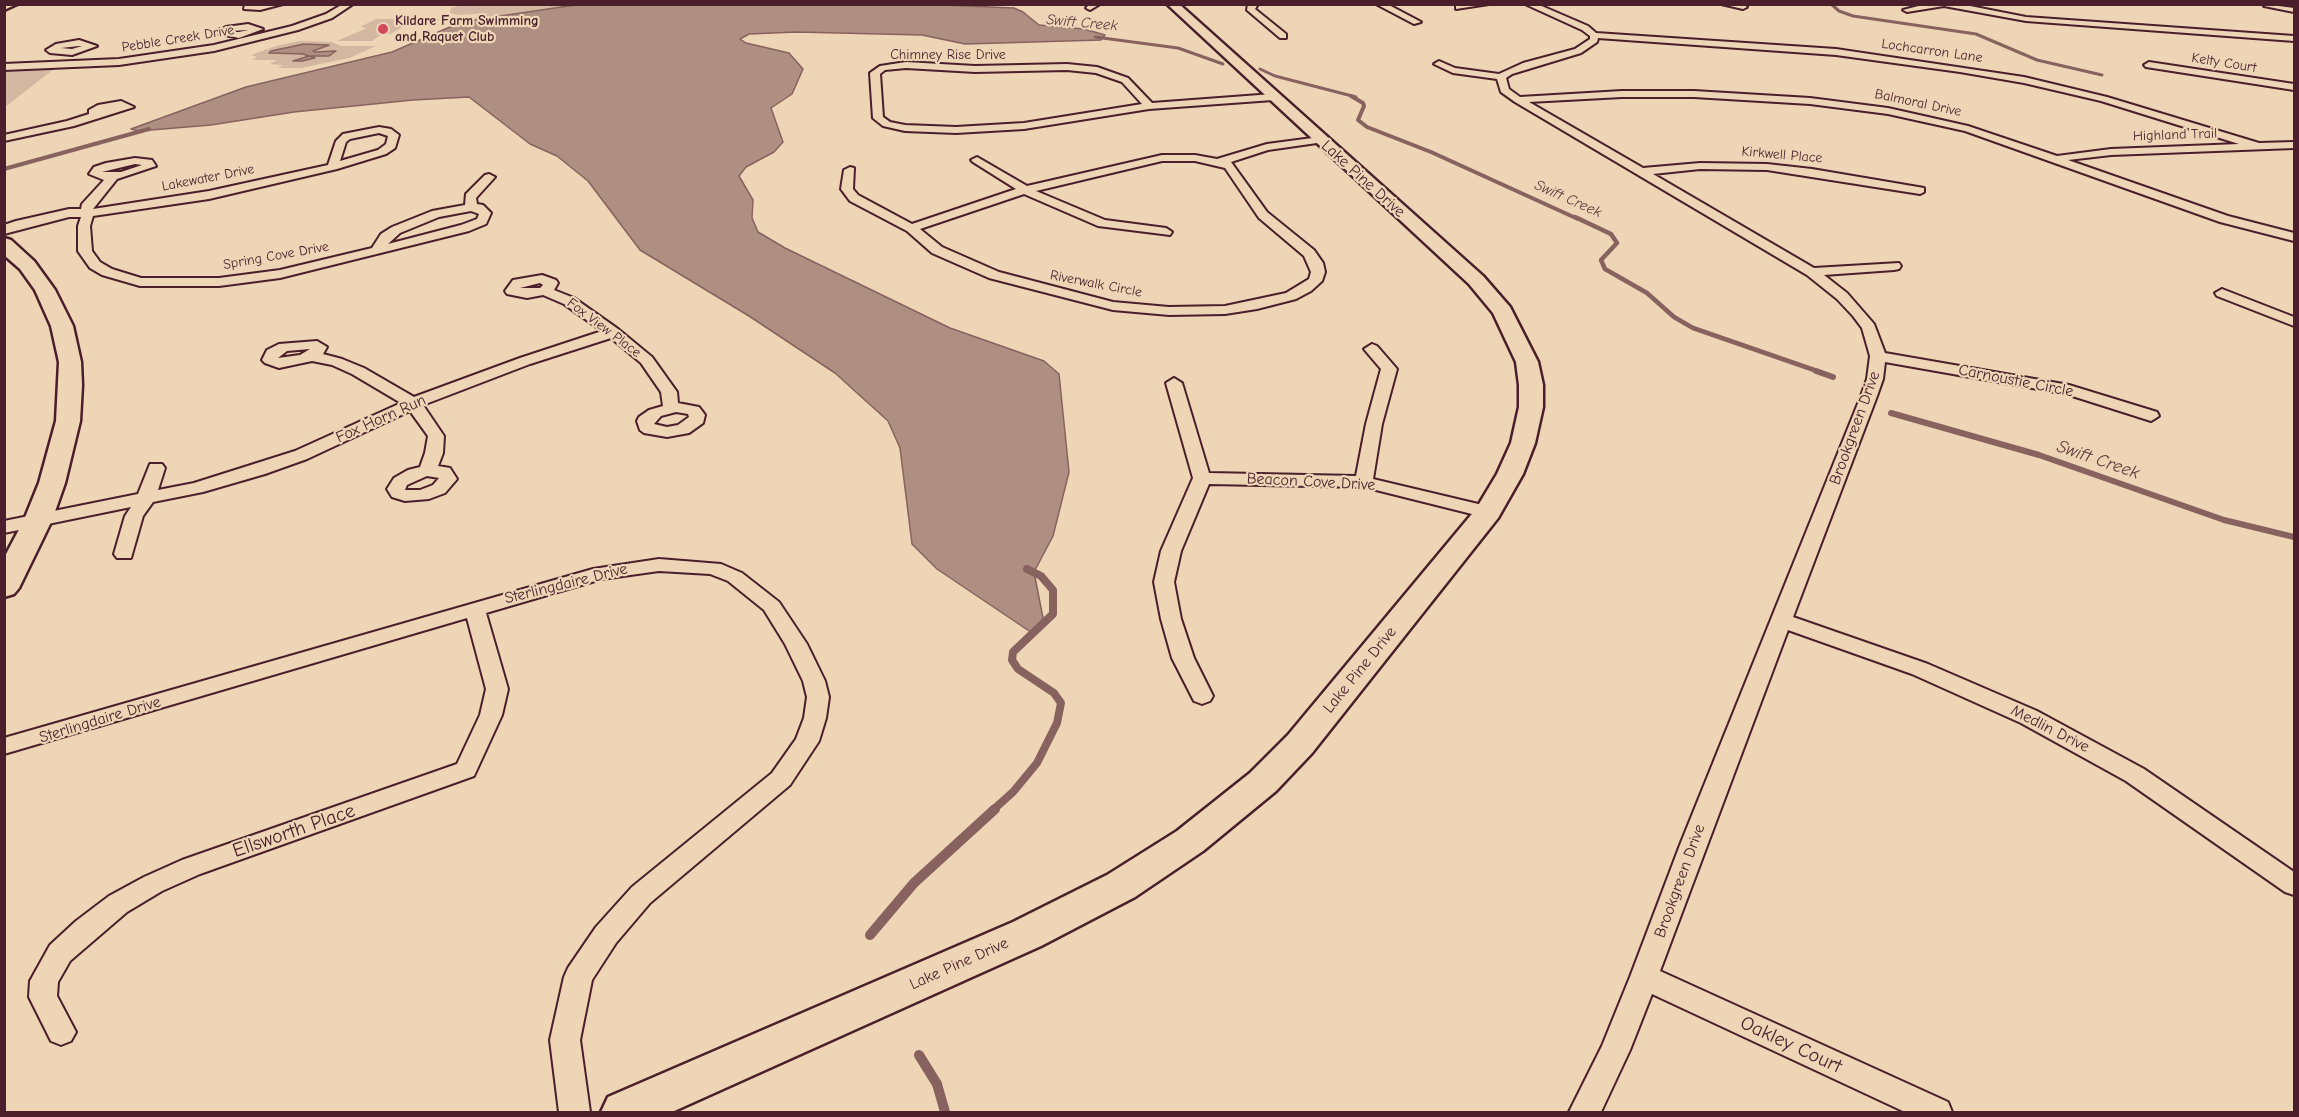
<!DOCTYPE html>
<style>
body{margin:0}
#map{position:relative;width:2299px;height:1117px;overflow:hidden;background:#eed5b6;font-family:"Comic Neue",sans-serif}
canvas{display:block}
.frame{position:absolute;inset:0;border:6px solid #4a1f2b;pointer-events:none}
</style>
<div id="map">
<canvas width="2299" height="1117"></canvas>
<div class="frame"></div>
</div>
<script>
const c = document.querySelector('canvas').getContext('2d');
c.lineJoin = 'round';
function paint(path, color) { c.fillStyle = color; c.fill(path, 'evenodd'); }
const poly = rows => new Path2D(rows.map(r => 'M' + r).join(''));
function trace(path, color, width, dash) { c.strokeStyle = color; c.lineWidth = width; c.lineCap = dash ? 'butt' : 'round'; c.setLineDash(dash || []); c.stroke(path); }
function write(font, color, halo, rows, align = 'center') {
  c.font = font + ' "Comic Neue",sans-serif'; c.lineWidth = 4.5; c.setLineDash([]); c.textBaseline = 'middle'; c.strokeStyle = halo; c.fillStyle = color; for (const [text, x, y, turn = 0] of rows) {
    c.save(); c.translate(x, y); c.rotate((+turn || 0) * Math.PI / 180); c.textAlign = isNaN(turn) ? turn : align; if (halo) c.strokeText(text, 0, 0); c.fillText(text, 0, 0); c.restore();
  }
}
const green = poly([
 [462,5,582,5,480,19,456,25,488,13,459,15,450,13,451,8],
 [376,19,440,19,429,25,407,25,390,34,382,34,372,41,337,41,367,28,360,27],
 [300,41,331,42,342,46,376,46,349,58,301,68,278,68,283,65,270,64,277,60,253,60,257,57,251,55,276,46],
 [5,69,54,69,5,107]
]);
const water = poly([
 [921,4,1014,8,1023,12,1039,25,1084,29,1105,35,1101,40,965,44,922,35,797,32,749,34,740,39,746,43,789,53,803,69,792,94,771,108,783,142,774,152,746,167,739,176,753,200,752,218,758,232,785,248,950,328,1044,361,1059,374,1069,472,1053,536,1034,572,1043,618,1035,635,937,569,912,544,900,448,888,421,835,373,749,316,640,250,588,181,557,156,530,144,469,97,413,100,294,112,211,125,139,131,131,129,246,87,392,52,450,27,480,19,582,4,921,4],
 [304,44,329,45,313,51,315,52,336,51,329,56,310,56,315,58,302,61,293,61,309,56,303,54,269,53,271,51,304,44]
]);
const streamFar5 = poly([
 [1831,4,1839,11,1853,16,1976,34,2037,60,2102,75],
 [1095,37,1178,48,1223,64],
 [1260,69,1275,76,1356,97]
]);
const streamFar4 = poly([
 [1351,96,1363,103,1364,106,1358,120,1367,127,1431,152,1578,219],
 [4,169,149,129]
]);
const streamFar3 = poly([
 [1575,217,1611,234,1617,243,1601,260,1605,269,1647,293,1674,317,1693,328,1820,372]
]);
const streamFar2 = poly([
 [1816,371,1833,377],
 [1891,413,2039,455,2224,520,2294,537]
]);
const streamFar1 = poly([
 [993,810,1013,792,1037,763,1057,723,1061,703,1054,693,1018,669,1012,660,1013,652,1053,614,1053,590,1041,576,1027,569]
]);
const stream = poly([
 [870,935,914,883,995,809],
 [919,1055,937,1084,945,1112]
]);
const street = poly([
 [245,4,260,6,283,4,260,10,244,9,245,4],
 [343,4,353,4,332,18,298,30,214,51,119,65,4,70,4,64,119,59,214,45,292,26,326,14,343,4],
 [1090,4,1100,4,1090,10,1086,8,1090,4],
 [1258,4,1255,9,1286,34,1286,38,1280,38,1247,10,1248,4,1258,4],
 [1376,4,1387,4,1421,22,1414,24,1376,4],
 [1460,4,1489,4,1456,9,1456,5,1460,4],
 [1525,4,1537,4,1588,26,1596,33,1836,49,2024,77,2107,97,2259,143,2294,142,2294,148,2111,155,2068,160,2228,216,2294,233,2294,241,2220,222,1965,131,1888,114,1810,104,1694,97,1622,97,1529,102,1643,168,1700,163,1767,164,1812,169,1924,188,1924,192,1920,194,1767,170,1700,169,1653,174,1814,268,1899,263,1901,266,1899,269,1894,270,1824,275,1847,293,1874,324,1885,353,2069,385,2157,412,2159,416,2151,421,2066,394,1885,362,1883,379,1877,396,1793,617,1928,664,2037,711,2144,769,2294,872,2294,895,2285,892,2126,781,2021,723,1912,674,1788,630,1660,971,1948,1102,1952,1112,1905,1112,1652,994,1630,1050,1601,1112,1569,1112,1602,1046,1630,977,1680,845,1861,396,1867,379,1870,356,1862,328,1853,316,1837,299,1807,275,1515,102,1501,92,1497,79,1453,73,1434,64,1439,61,1455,68,1499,74,1523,63,1575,49,1590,39,1590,36,1582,30,1525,4],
 [1598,38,1836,55,1960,72,2024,83,2101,101,2239,144,2111,149,2057,156,1968,126,1888,108,1810,98,1694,91,1622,91,1520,97,1509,89,1506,78,1512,74,1581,53,1597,42,1598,38],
 [1721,4,1742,4,1747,7,1743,9,1721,4],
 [1926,4,1960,4,2026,17,2294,36,2294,41,2026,21,1944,6,1907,12,1903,10,1926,4],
 [2263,4,2294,8,2294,12,2264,6,2263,4],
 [248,24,263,29,239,38,216,33,226,27,248,24],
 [248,30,239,32,230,32,231,31,248,30],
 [79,40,97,46,72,55,50,53,46,50,56,44,79,40],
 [79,46,82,46,72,49,61,48,79,46],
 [906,62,975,66,1067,64,1097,67,1128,78,1152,103,1273,94,1278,97,1273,100,1149,109,1024,129,956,133,905,131,883,126,873,118,870,73,880,66,906,62],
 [906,68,975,72,1067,70,1096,73,1122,82,1142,104,1024,123,956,127,905,125,890,122,883,117,880,74,885,70,906,68],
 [2149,62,2294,84,2294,90,2146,67,2144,65,2149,62],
 [121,101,134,107,74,126,4,141,4,135,67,121,89,114,89,110,98,105,121,101],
 [379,127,391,129,399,135,395,148,386,154,337,169,209,199,93,216,90,226,92,251,100,262,112,269,141,278,219,278,280,270,372,248,381,234,392,227,432,211,465,205,466,194,485,175,489,174,495,177,476,198,477,204,483,205,491,213,486,224,469,231,280,278,219,286,140,286,102,275,90,268,78,251,78,226,81,217,69,217,4,234,4,225,16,221,69,209,81,209,82,204,104,180,89,174,94,167,106,163,135,158,152,160,156,166,117,179,93,209,209,191,328,165,336,141,343,134,379,127],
 [379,133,388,136,386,144,378,150,340,161,346,142,350,139,379,133],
 [135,164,142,165,121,172,102,172,135,164],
 [471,211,479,214,477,219,461,225,388,244,400,233,439,217,471,211],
 [1320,137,1325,140,1324,142,1268,150,1231,162,1267,212,1314,250,1323,263,1325,272,1322,281,1311,291,1296,299,1257,309,1225,314,1169,315,1113,310,989,278,932,253,907,231,850,201,841,189,844,170,850,167,854,168,853,189,858,195,912,224,1016,189,973,162,971,160,977,157,1027,186,1162,155,1195,155,1217,159,1267,144,1320,137],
 [1162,161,1195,161,1225,168,1259,218,1304,256,1311,272,1309,279,1286,293,1225,306,1169,307,1113,302,999,272,942,247,920,229,1024,194,1098,226,1170,235,1172,232,1166,228,1105,220,1036,191,1162,161],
 [542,275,556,280,558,283,554,290,574,298,618,329,652,357,677,392,678,403,699,407,705,415,703,423,689,433,667,437,644,433,640,430,637,421,639,417,649,410,663,406,661,392,641,363,611,338,530,364,423,405,444,436,443,453,438,466,450,468,457,479,445,493,429,499,405,501,392,497,387,489,394,478,408,470,420,467,425,453,428,436,410,411,307,459,265,474,203,492,153,502,143,516,131,558,117,558,114,554,125,516,131,507,4,533,4,521,138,494,150,464,162,464,165,468,158,490,194,483,295,451,401,403,352,374,332,365,312,361,279,368,265,363,262,360,267,350,279,344,317,341,327,347,323,354,342,359,364,368,414,397,520,358,602,331,564,304,543,295,527,298,507,294,505,291,513,280,542,275],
 [540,283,543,285,540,288,520,288,540,283],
 [310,349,300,355,278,358,287,351,310,349],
 [676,412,688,414,689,417,678,425,667,427,654,424,661,416,676,412],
 [427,476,439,478,433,485,420,490,405,490,407,485,427,476],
 [2222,289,2294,317,2294,326,2217,296,2215,293,2222,289],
 [1372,344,1377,346,1397,369,1382,424,1373,479,1495,508,1497,512,1495,516,1488,518,1364,487,1209,484,1181,551,1174,582,1181,619,1194,658,1213,696,1210,701,1202,704,1194,701,1172,658,1161,619,1154,582,1161,551,1193,478,1166,383,1174,378,1182,383,1209,473,1356,476,1366,424,1381,369,1364,349,1372,344],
 [659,559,721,564,742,573,779,602,807,644,825,681,829,697,826,718,819,741,790,785,650,903,616,943,592,980,580,1040,590,1112,559,1112,550,1040,564,977,568,968,596,927,632,887,772,773,796,739,804,718,807,697,803,681,785,644,764,610,728,581,710,574,659,571,602,579,486,613,508,689,502,715,474,776,200,874,162,891,127,912,70,961,58,982,57,996,76,1032,71,1041,61,1045,51,1041,29,997,30,981,50,945,76,921,109,896,144,877,182,860,457,764,480,715,486,689,467,618,4,754,4,738,593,569,659,559]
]);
const secondary = poly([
 [4,4,17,4,4,10,4,4],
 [1167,4,1179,4,1483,276,1510,307,1538,362,1543,385,1543,407,1535,443,1523,474,1498,518,1312,753,1276,791,1203,851,1135,897,1041,946,672,1112,601,1112,608,1097,1013,922,1107,875,1177,831,1250,773,1288,735,1476,509,1497,474,1511,443,1519,407,1519,385,1516,362,1493,313,1469,284,1167,4],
 [4,238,11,240,34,261,55,290,73,326,81,362,82,385,80,421,65,483,52,520,19,588,14,594,4,597,4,558,24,520,39,483,56,421,59,362,51,326,35,290,20,269,4,255,4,238]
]);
const markers = [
 [383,29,6,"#d1495b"]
];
const farPoinames = [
 ["Kildare Farm Swimming",395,21],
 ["and Raquet Club",395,37]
];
const farStreetnames = [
 ["Pebble Creek Drive",178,39,-9],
 ["Lochcarron Lane",1932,51,8],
 ["Chimney Rise Drive",948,55],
 ["Kelty Court",2224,63,9],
 ["Balmoral Drive",1918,103,12],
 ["Highland Trail",2175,135,-2],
 ["Kirkwell Place",1782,155,5],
 ["Lakewater Drive",208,178,-11],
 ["Spring Cove Drive",276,256,-10],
 ["Riverwalk Circle",1096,284,11],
 ["Fox View Place",604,328,37]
];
const farWaternames = [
 ["Swift Creek",1082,23,5],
 ["Swift Creek",1568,199,24]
];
const streetNames = [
 ["Lake Pine Drive",1363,179,42],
 ["Carnoustie Circle",2016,381,11],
 ["Fox Horn Run",381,419,-24],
 ["Brookgreen Drive",1855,428,-70],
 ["Beacon Cove Drive",1311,482,3],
 ["Sterlingdaire Drive",566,584,-14],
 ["Lake Pine Drive",1360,670,-51],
 ["Sterlingdaire Drive",100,720,-17],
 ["Medlin Drive",2050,729,27],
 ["Brookgreen Drive",1680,881,-70],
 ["Lake Pine Drive",959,964,-24]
];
const waterNames = [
 ["Swift Creek",2098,460,19]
];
const nearStreetnames = [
 ["Ellsworth Place",294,831,-19],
 ["Oakley Court",1791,1045,25]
];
paint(green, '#d3b7a0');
paint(water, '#af8f81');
trace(water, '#87625f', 1.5);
trace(streamFar5, '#87625f', 3);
trace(streamFar4, '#87625f', 4);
trace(streamFar3, '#87625f', 4.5);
trace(streamFar2, '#87625f', 6);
trace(streamFar1, '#87625f', 8);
trace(stream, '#87625f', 10);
trace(street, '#4a1f2b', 4);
trace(secondary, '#4a1f2b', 5);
paint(street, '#eed5b6');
paint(secondary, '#eed5b6');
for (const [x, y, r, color] of markers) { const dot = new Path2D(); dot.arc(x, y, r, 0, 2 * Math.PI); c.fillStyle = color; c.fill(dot); trace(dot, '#eed5b6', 2); }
write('bold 14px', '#4a1f2b', '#eed5b6', farPoinames, 'left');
write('14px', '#4a1f2b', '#eed5b6', farStreetnames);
write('italic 15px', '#633b40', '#eed5b6', farWaternames);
write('16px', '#4a1f2b', '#eed5b6', streetNames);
write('italic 18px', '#633b40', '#eed5b6', waterNames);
write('20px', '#4a1f2b', '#eed5b6', nearStreetnames);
</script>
